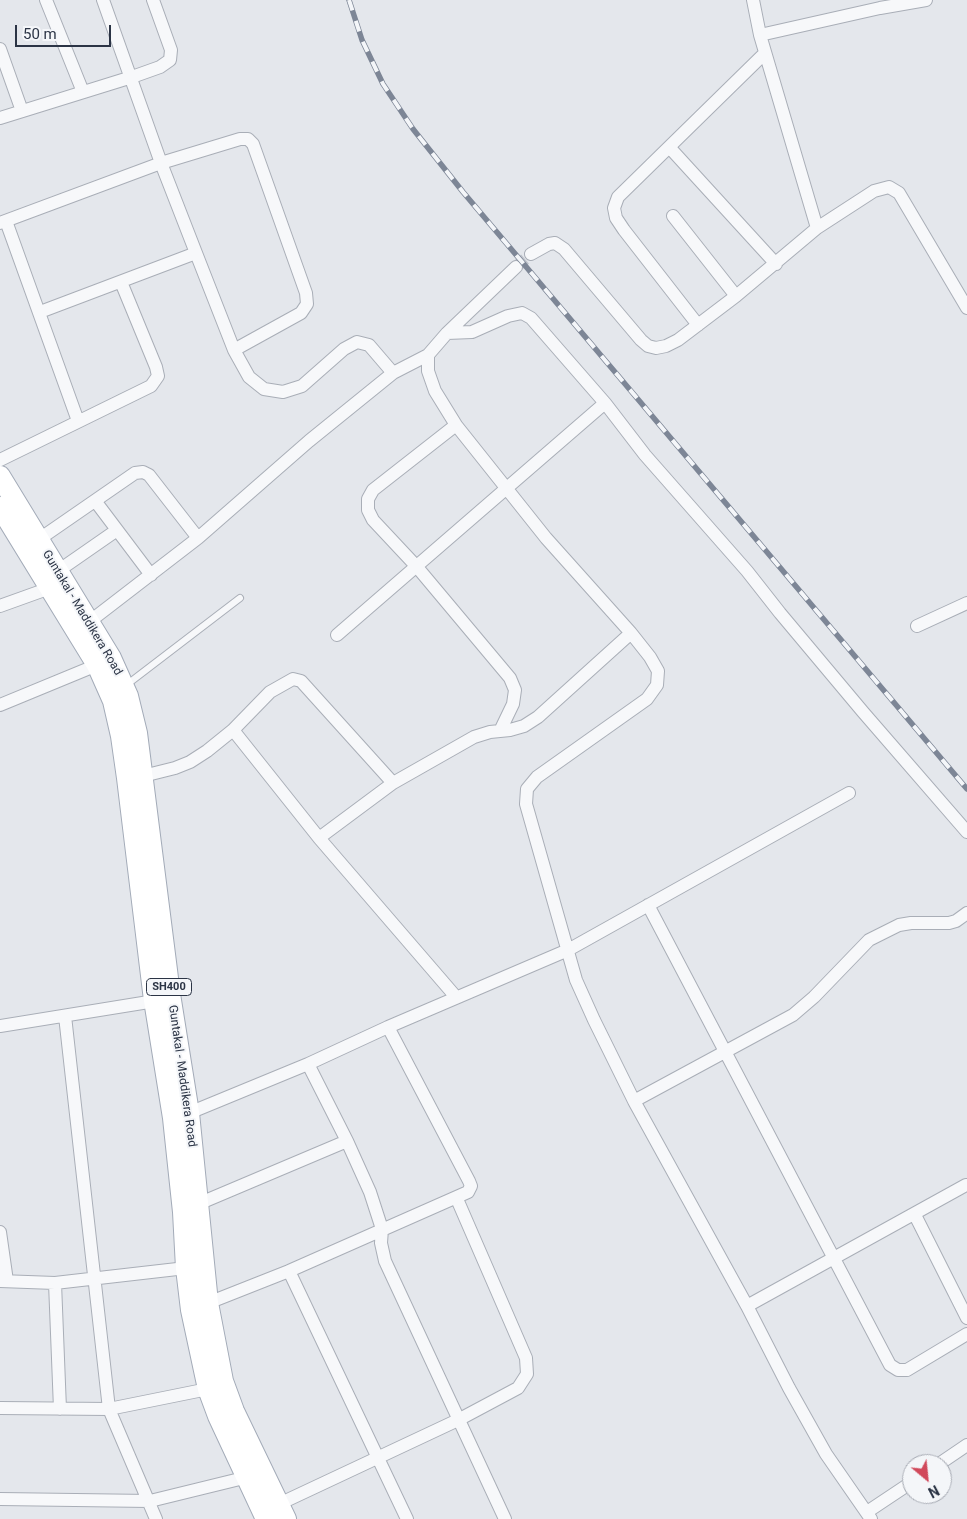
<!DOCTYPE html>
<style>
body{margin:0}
#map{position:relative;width:967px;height:1519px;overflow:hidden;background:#e4e7ec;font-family:Roboto,sans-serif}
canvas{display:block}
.north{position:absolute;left:902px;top:1454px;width:50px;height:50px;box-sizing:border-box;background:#f4f6f9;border:1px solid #a4a8b1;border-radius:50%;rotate:152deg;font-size:14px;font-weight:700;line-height:20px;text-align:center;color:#2b3445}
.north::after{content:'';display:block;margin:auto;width:18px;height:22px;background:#d1495b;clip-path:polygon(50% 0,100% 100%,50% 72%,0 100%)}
.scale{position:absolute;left:15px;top:25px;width:96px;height:22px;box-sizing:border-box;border:2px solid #2b3445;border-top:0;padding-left:6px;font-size:15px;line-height:18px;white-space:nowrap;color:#2b3445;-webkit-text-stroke:4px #f4f6f9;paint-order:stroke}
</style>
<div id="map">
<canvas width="967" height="1519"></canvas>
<div class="north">N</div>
<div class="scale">50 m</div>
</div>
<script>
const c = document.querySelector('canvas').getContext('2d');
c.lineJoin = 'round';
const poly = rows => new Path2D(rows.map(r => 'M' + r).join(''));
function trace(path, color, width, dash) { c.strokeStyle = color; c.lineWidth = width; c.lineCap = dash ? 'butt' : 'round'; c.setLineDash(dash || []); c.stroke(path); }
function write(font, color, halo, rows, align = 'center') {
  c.font = font + ' Roboto,sans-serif'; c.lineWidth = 4; c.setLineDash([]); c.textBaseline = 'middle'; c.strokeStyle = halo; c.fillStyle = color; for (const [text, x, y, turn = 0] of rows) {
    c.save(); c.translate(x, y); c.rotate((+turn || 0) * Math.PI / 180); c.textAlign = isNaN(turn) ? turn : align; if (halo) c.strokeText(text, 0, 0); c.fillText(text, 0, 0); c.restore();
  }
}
const minorTunnel = poly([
 [516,267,531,254]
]);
const service = poly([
 [125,686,240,598]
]);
const minor = poly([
 [46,0,83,92],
 [103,0,161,163,196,253,234,350,249,377,264,389,283,392,302,386,344,349,357,342,369,345,393,373],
 [753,0,760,35,817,228],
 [760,35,880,8,926,0],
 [0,49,22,111],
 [0,118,132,77,160,67,170,60,171,50,153,0],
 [670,148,776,264],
 [673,216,736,296],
 [6,221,78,421],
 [0,223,161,163,240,139,248,139,253,144,306,293,307,304,301,313,234,350],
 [531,254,549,244,555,243,564,249,641,340,648,346,656,348,666,346,678,340,736,296,817,228,874,191,889,187,899,193,967,308],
 [516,267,447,333,428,355,428,371,435,391,456,425,546,538,631,633,650,657,658,671,657,685,647,699,537,777,527,789,526,804,576,980,594,1020,634,1101,747,1306,789,1388,826,1454,871,1519],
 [40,312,196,253],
 [698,325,624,230,616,218,614,208,618,197,765,53],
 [447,333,472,332,508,316,522,313,531,318,605,403,645,455,747,571,780,613,863,712,967,832],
 [456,425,373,490,368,499,368,510,373,520,417,567,510,678,515,690,513,704,500,731],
 [0,460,151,386,158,376,156,367,121,282],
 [96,502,151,575],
 [38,540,135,473,143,472,149,475,198,538],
 [58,571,117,530],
 [0,606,50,588],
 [89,622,198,538,309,441,393,373,428,355],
 [917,626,967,603],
 [337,635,605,403],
 [0,705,97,665],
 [233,730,319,838,456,997],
 [143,776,175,768,190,762,207,751,233,730,270,692,293,679,301,681,393,783],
 [319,838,393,783,474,737,490,732,510,730,524,726,538,717,631,633],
 [648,905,890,1365,898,1370,907,1370,967,1334],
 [65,1016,109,1409,156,1519],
 [0,1026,161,1000],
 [308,1064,347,1141,370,1192,382,1229,381,1243,385,1261,505,1519],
 [634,1101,793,1015,814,997,869,940,899,925,911,923,949,923,956,921,967,913],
 [189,1113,308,1064,388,1027,568,950,849,793],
 [198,1204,347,1141],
 [915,1215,967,1318],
 [0,1232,7,1281],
 [289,1271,407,1519],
 [0,1281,55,1283,186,1268],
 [55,1283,60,1409],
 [208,1303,289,1271,468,1192,471,1186,469,1181,388,1027],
 [747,1306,966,1185],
 [0,1408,109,1409,208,1389],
 [939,1464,967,1445],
 [0,1499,150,1501,252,1476],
 [279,1504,458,1420,518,1388,527,1374,526,1358,457,1199],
 [867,1512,912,1482]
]);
const primary = poly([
 [0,476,111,658,128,696,137,733,170,994,189,1113,208,1303,223,1381,234,1411,286,1519],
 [0,507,97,665,113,701,121,736,127,778,154,1000,173,1118,183,1212,186,1268,191,1310,208,1389,218,1416,266,1519]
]);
const rail = poly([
 [349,0,362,40,383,84,413,129,463,192,967,789]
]);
const shields = [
 [169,987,45]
];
const shieldNames = [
 ["SH400",169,987]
];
const streetNames = [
 ["Guntakal - Maddikera Road",82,613,59],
 ["Guntakal - Maddikera Road",182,1076,82]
];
trace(minorTunnel, '#bfc3cb', 12, [12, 6]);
trace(service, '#a9aeb7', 8);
trace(minor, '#a9aeb7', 14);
trace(primary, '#a3abb8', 22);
trace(service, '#f7f8fa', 6);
trace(minor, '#f7f8fa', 12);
trace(primary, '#fff', 20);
trace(rail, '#7d8696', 5.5);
trace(rail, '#f4f6f9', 4, [11]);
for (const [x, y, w] of shields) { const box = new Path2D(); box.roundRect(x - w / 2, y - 8.5, w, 17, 4); c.fillStyle = '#f4f6f9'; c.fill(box); trace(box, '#2b3445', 1); }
write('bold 11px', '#2b3445', null, shieldNames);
write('12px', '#2b3445', '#f4f6f9', streetNames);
</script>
